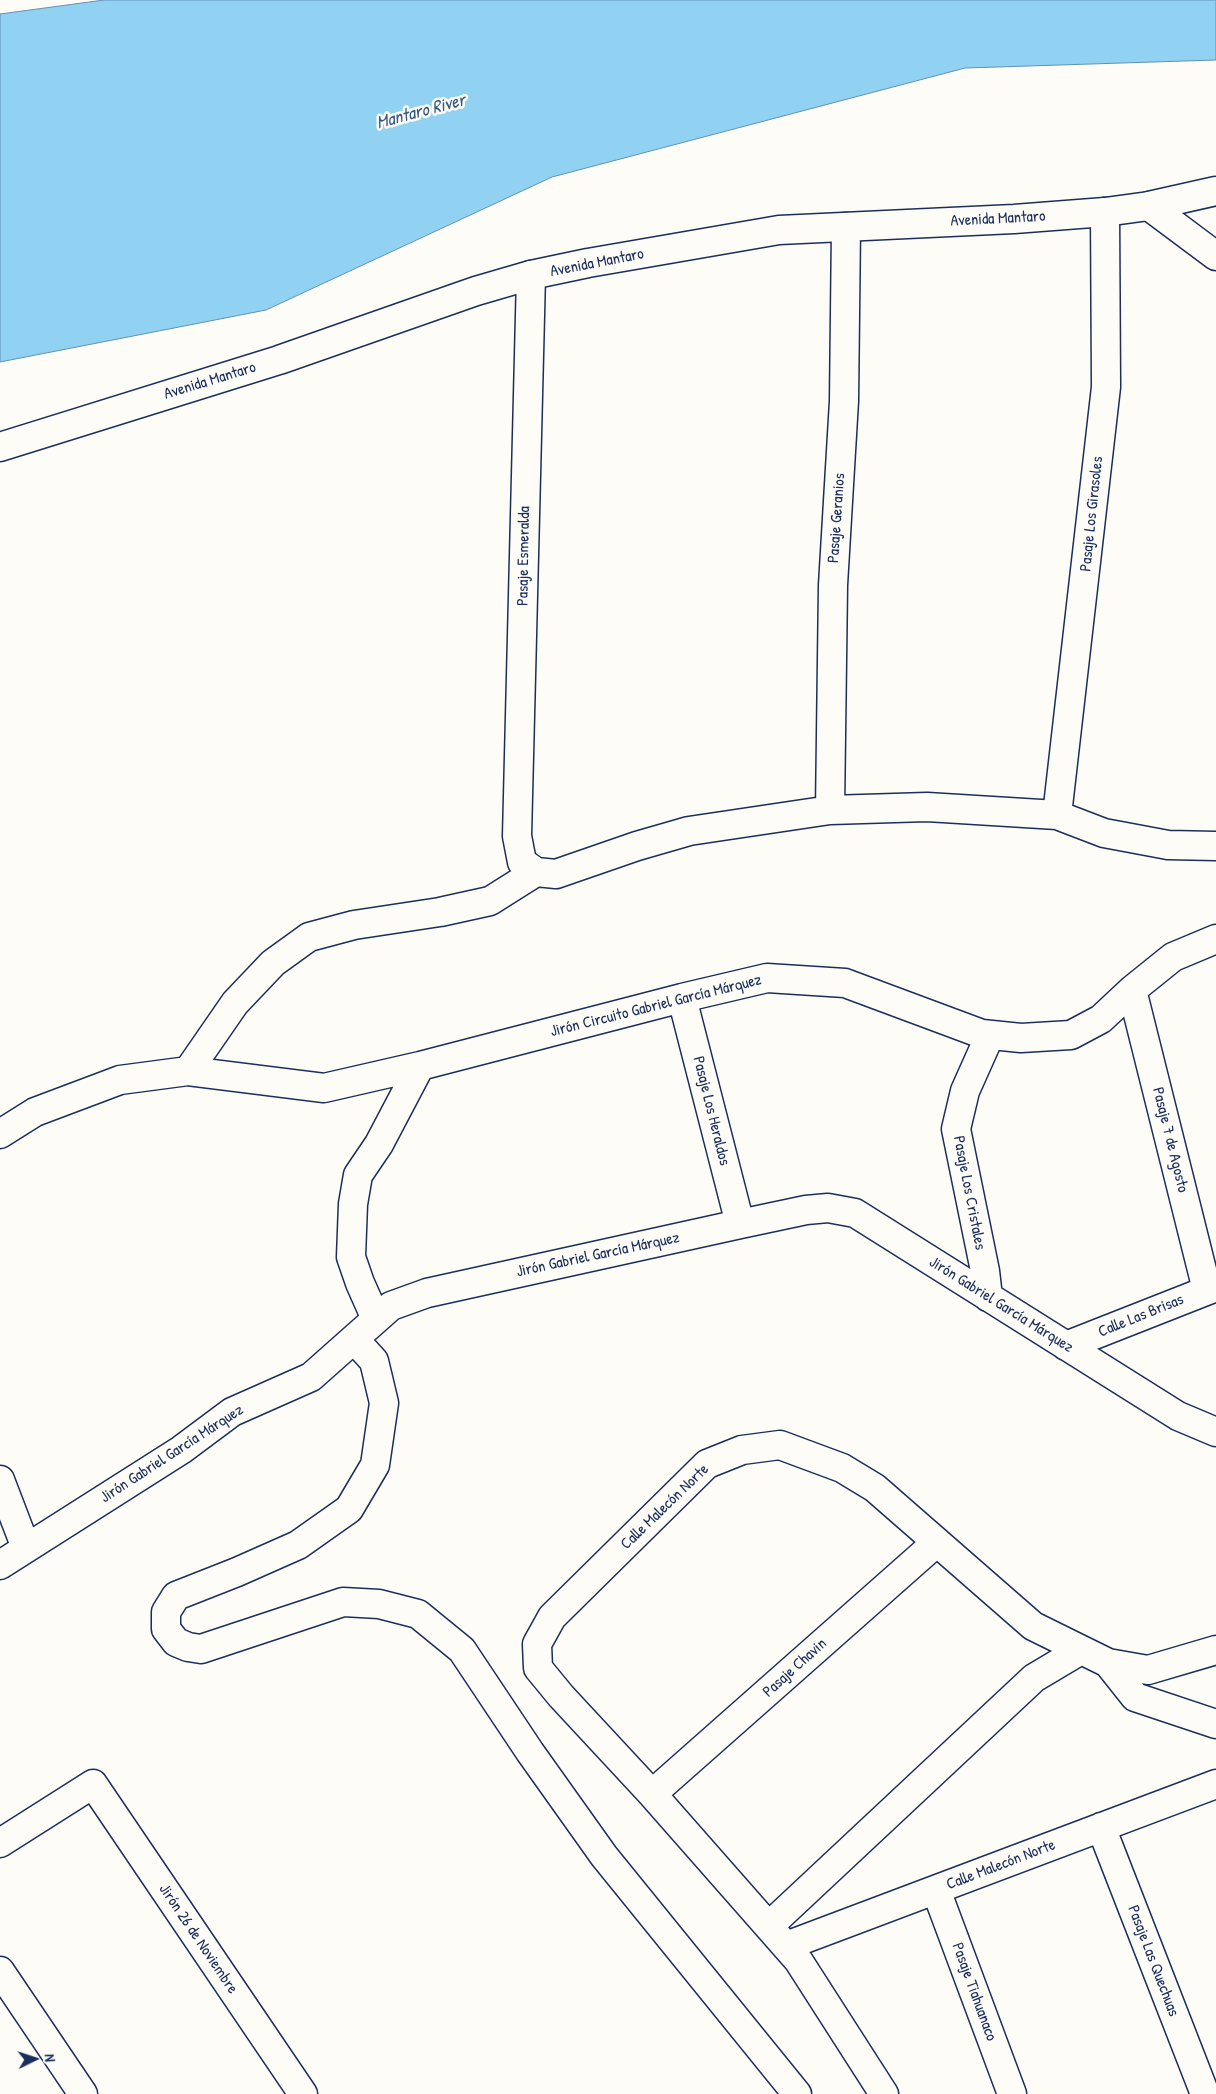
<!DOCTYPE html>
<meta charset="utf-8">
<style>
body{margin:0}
#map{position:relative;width:1216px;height:2094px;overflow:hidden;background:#fdfcf7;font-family:"Patrick Hand",sans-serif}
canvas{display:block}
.north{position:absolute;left:10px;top:2034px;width:50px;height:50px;-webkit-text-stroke:4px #fdfcf7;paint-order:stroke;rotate:86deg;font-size:14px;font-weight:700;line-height:20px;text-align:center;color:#1b2f5e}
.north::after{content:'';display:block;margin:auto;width:18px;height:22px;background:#1b2f5e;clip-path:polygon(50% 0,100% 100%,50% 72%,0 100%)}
</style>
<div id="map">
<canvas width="1216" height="2094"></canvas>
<div class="north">N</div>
</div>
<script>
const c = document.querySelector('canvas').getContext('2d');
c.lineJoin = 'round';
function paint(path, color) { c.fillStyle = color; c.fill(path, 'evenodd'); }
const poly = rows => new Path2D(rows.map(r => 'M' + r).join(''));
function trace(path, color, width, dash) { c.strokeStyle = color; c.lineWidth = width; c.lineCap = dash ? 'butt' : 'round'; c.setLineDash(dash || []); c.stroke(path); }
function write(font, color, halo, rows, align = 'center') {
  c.font = font + ' "Patrick Hand",sans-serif'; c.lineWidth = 5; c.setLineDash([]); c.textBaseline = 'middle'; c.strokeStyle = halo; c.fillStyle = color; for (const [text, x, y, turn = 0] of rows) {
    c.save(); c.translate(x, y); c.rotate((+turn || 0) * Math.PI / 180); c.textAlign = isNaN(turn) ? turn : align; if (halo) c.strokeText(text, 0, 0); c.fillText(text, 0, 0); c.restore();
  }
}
const water = poly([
 [104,0,1216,0,1216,60,965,68,552,177,266,310,0,362,0,14,104,0]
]);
const street = poly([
 [1149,206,1216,256],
 [531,275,517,836,522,862,536,872,556,874,637,846,689,831,830,810,927,807,1057,815,1104,833,1168,845,1216,846],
 [830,810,833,585,844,401,846,227],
 [1057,815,1106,387,1105,212],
 [1132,990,1207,1290],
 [682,998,740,1224],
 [188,1071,235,1003,273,963,309,937,354,925,440,912,490,901,536,872],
 [0,1134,35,1112,120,1080,188,1071,324,1088,420,1066,682,998,767,978,845,983,982,1034,1021,1038,1071,1035,1101,1019,1132,990,1173,957,1216,939],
 [988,1297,985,1271,956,1129,965,1091,990,1035],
 [376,1319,360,1283,351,1257,353,1204,358,1175,379,1144,420,1066],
 [354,1339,374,1361,384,1403,375,1465,349,1509,298,1545,237,1572,176,1596,166,1612,166,1629,176,1642,188,1647,201,1649,343,1602,379,1604,418,1614,462,1650,530,1752,604,1856,797,2094],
 [1066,1346,1216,1287],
 [0,1480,26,1548],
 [0,1565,181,1450,232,1412,311,1377,391,1306,427,1293,740,1224,806,1210,828,1208,855,1213,1178,1416,1216,1432],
 [1108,1663,1135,1697,1216,1724],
 [652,1794,937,1542],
 [1101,1827,1205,2094],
 [0,1843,93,1784,303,2094],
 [936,1890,1012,2094],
 [769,1926,1034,1678,1081,1650],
 [786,1946,1216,1784],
 [0,1971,83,2094],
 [884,2094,798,1960,652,1794,561,1696,538,1668,537,1644,552,1617,707,1464,742,1450,780,1445,842,1468,875,1488,1033,1626,1108,1663,1148,1670,1216,1650]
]);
const secondary = poly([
 [0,447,279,360,476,291,531,275,588,263,779,230,1014,219,1105,212,1149,206,1216,191]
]);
const streetNames = [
 ["Avenida Mantaro",998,219,-3],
 ["Avenida Mantaro",597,263,-11],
 ["Avenida Mantaro",210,381,-17],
 ["Pasaje Los Girasoles",1092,514,-84],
 ["Pasaje Geranios",837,518,-86],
 ["Pasaje Esmeralda",524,556,-89],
 ["Jirón Circuito Gabriel García Márquez",656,1006,-14],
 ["Pasaje Los Heraldos",711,1111,76],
 ["Pasaje 7 de Agosto",1170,1140,76],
 ["Pasaje Los Cristales",969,1193,79],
 ["Jirón Gabriel García Márquez",598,1255,-12],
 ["Jirón Gabriel García Márquez",1001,1305,32],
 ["Calle Las Brisas",1141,1316,-22],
 ["Jirón Gabriel García Márquez",172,1454,-33],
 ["Calle Malecón Norte",665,1507,-44],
 ["Pasaje Chavin",795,1668,-42],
 ["Calle Malecón Norte",1001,1865,-21],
 ["Jirón 26 de Noviembre",198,1939,56],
 ["Pasaje Las Quechuas",1153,1961,69],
 ["Pasaje Tiahuanaco",974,1992,70]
];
const waterNames = [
 ["Mantaro River",421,112,-15]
];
paint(water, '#91d2f2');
trace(water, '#6291b7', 1);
trace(street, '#1b2f5e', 31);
trace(secondary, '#1b2f5e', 31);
trace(street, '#fdfcf7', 28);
trace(secondary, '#fdfcf7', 28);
write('16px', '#1b2f5e', '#fdfcf7', streetNames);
write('italic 18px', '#385883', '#fdfcf7', waterNames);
</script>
